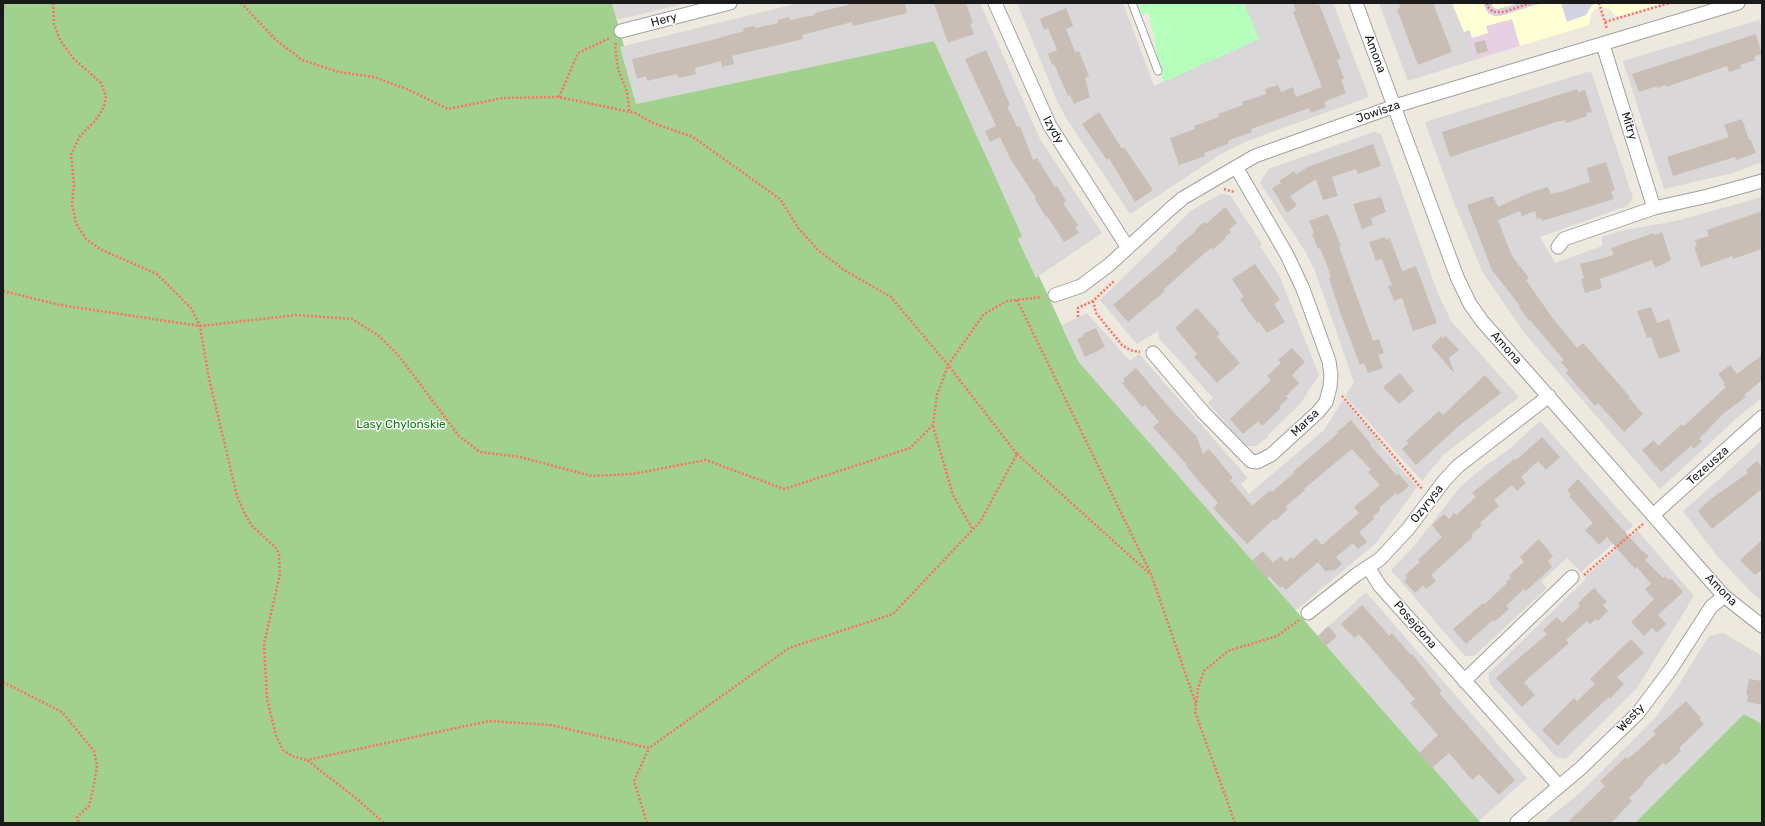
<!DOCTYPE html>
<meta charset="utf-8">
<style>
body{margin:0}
#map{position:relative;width:1765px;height:826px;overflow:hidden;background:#ede9de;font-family:Rubik,sans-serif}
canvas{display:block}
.frame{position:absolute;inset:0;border:4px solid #1a1a1a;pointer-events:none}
</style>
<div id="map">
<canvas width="1765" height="826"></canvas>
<div class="frame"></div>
</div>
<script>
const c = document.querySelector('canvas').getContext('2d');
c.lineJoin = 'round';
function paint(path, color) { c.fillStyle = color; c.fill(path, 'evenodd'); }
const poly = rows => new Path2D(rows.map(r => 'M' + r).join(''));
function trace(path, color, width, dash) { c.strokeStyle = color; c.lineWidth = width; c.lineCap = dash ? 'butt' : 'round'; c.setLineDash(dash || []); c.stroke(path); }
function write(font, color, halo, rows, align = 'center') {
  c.font = font + ' Rubik,sans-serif'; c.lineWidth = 3; c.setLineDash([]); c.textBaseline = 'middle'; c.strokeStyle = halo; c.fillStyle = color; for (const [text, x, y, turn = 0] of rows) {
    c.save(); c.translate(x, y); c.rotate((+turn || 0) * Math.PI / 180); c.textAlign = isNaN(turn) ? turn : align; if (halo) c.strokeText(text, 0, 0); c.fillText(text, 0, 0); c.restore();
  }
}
const residential = poly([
 [612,3,681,3,682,4,617,20],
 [799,3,980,3,1040,139,1102,233,1036,278,1018,238,1022,236,934,41,636,104,620,47],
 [1017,3,1123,3,1154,86,1258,39,1244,3,1333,3,1369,97,1247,141,1221,154,1130,214,1068,121,1057,101],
 [1379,3,1452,3,1464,32,1470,30,1472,38,1468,39,1474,60,1408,81],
 [1759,20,1762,29,1762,162,1733,173,1664,189,1623,61],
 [1591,71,1633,198,1627,206,1540,237,1555,263,1602,246,1602,237,1620,231,1676,221,1762,197,1762,398,1738,417,1660,489,1525,334,1482,271,1454,203,1425,122],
 [1374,132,1381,134,1437,291,1451,321,1519,397,1443,455,1422,481,1345,396,1354,382,1315,271,1305,251,1260,183,1268,169],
 [1220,194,1230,195,1262,244,1260,246,1280,277,1319,375,1300,404,1268,435,1268,437,1256,446,1246,446,1208,403,1213,398,1159,338,1158,331,1137,344,1100,300,1191,211],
 [1087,313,1130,361,1139,354,1248,478,1241,484,1249,494,1324,430,1343,400,1377,438,1382,447,1417,487,1376,543,1295,611,1078,361,1062,325],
 [1540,421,1633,526,1581,572,1567,558,1541,582,1547,588,1474,656,1465,656,1391,570,1415,545,1460,487,1486,465,1507,451],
 [1762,440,1762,601,1753,594,1717,556,1683,511,1724,475],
 [1638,531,1694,596,1637,688,1566,759,1556,757,1489,683,1489,673,1586,579,1585,577],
 [1366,592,1527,778,1479,821,1318,636],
 [1723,633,1762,656,1762,724,1744,714,1635,823,1543,823,1581,792,1656,717,1676,689,1709,636]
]);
const industrial = poly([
 [1512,19,1520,46,1474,60,1468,39,1488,33,1486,26]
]);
const education = poly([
 [1452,3,1663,3,1616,17,1610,9,1600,7,1595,9,1591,14,1589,25,1520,46,1512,19,1486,26,1488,33,1472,38,1470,30,1464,32]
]);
const forest = poly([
 [3,3,612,3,624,46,620,47,636,104,934,41,1022,236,1018,239,1036,278,1039,276,1078,361,1481,823,3,823],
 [1744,714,1762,724,1762,823,1635,823]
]);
const park = poly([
 [1138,3,1244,3,1259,39,1163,82,1149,13,1142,15]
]);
const plaza = poly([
 [1483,3,1491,3,1494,8,1498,9,1519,3,1542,3,1500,16,1494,16,1488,13],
 [1561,3,1599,3,1592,5,1586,15,1567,22]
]);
const building = poly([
 [848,3,905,3,907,13,853,26,852,22,802,35,803,39,732,56,734,64,722,67,721,61,695,68,696,74,678,78,677,74,647,81,646,76,637,79,632,59,708,41,744,31,743,28,755,26,755,28,778,23,778,20,789,17,790,20,815,15,814,13,848,5],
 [934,3,966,3,973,23,970,24,974,34,948,43],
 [1293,3,1316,3,1316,5,1319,4,1341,59,1337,60,1344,78,1341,80,1346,93,1324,102,1326,107,1311,113,1309,108,1251,129,1252,132,1232,139,1228,141,1228,144,1204,153,1205,156,1179,165,1170,138,1195,129,1194,126,1219,117,1218,114,1243,105,1242,102,1266,94,1265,89,1278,85,1281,92,1293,87,1296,97,1322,87,1293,12,1296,11],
 [1399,3,1433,3,1452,52,1418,65,1397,9,1400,8],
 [1066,8,1073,26,1066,29,1075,52,1079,51,1089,76,1085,78,1090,97,1074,104,1070,95,1068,96,1054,64,1052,65,1048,54,1057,50,1048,28,1044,30,1040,19],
 [1756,34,1762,54,1754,57,1755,60,1740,65,1741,68,1729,72,1727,66,1666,87,1665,85,1657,88,1657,86,1639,92,1632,74],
 [1485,40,1488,51,1477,54,1474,43],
 [986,50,1010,105,1007,106,1017,127,1020,126,1033,160,1037,158,1055,187,1057,186,1066,201,1063,203,1078,225,1075,227,1079,233,1064,242,1047,216,1046,217,1035,199,1036,198,1011,160,1000,137,990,142,985,131,996,126,965,59],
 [1577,89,1578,92,1585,90,1592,112,1586,113,1587,116,1566,123,1565,120,1556,122,1450,157,1442,132],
 [1099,112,1122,149,1124,147,1153,190,1135,202,1109,158,1107,160,1082,124],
 [1742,119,1749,140,1751,140,1756,153,1736,160,1735,157,1673,176,1667,157,1729,137,1724,125],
 [1373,144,1381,166,1358,174,1356,169,1332,177,1338,196,1323,200,1316,179,1290,196,1297,205,1287,213,1272,188,1281,183,1279,181,1294,171,1296,174,1310,166],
 [1606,162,1615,190,1611,192,1614,199,1542,221,1541,218,1537,219,1535,211,1522,216,1520,211,1498,220,1512,256,1529,278,1526,280,1551,316,1577,348,1583,343,1630,397,1629,398,1643,414,1624,432,1598,403,1595,406,1566,373,1568,370,1561,362,1564,360,1530,320,1529,321,1519,307,1520,306,1492,270,1467,205,1493,196,1498,207,1529,193,1548,187,1551,194,1560,192,1590,182,1587,168],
 [1381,197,1386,212,1371,218,1373,225,1362,229,1353,204],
 [1225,207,1237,223,1229,230,1231,232,1225,237,1226,238,1212,250,1211,248,1191,265,1163,290,1165,291,1128,322,1113,305,1177,250,1176,248,1196,231,1195,230,1204,222,1206,224],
 [1762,211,1762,249,1733,259,1732,256,1701,267,1694,247,1697,246,1695,240,1709,236,1707,230],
 [1328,214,1341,246,1339,247,1373,341,1379,339,1384,353,1378,355,1383,368,1368,373,1364,363,1360,365,1340,312,1329,278,1331,277,1325,260,1320,248,1318,249,1312,234,1314,233,1309,221],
 [1662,232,1671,260,1655,268,1652,260,1600,279,1602,288,1585,293,1581,279,1584,278,1580,264,1611,256,1614,254,1611,248,1654,233,1655,235],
 [1385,237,1386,240,1390,238,1402,271,1416,266,1437,323,1413,331,1402,298,1394,301,1388,286,1392,285,1382,259,1376,261,1369,242],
 [1255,264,1280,300,1274,304,1285,322,1267,333,1259,322,1257,323,1240,299,1244,297,1232,279],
 [1651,307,1657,323,1669,319,1680,352,1659,359,1651,337,1647,338,1637,311],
 [1197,308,1220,334,1217,337,1240,363,1217,383,1194,357,1197,354,1175,328],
 [1096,328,1105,347,1085,357,1077,339,1084,336,1083,334],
 [1442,336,1442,339,1446,336,1459,350,1449,358,1454,372,1453,372,1431,346],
 [1292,348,1305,362,1292,375,1299,383,1286,396,1288,398,1279,407,1281,408,1262,426,1258,421,1243,434,1230,419,1271,380,1267,376,1281,363,1278,360],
 [1762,355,1762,380,1744,395,1746,397,1724,413,1699,439,1702,441,1694,449,1691,446,1661,472,1642,450,1654,440,1658,446,1682,424,1684,426,1726,387,1723,384,1725,383,1718,374,1730,365,1737,374],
 [1136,368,1167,405,1197,437,1203,454,1209,449,1233,478,1230,480,1252,506,1270,490,1272,492,1294,473,1293,472,1338,433,1337,432,1351,420,1371,444,1370,445,1397,476,1399,474,1409,486,1398,495,1396,493,1379,508,1380,510,1373,517,1374,519,1359,532,1367,542,1358,549,1353,543,1336,557,1342,564,1335,570,1325,571,1318,562,1286,590,1282,586,1280,588,1269,576,1267,579,1252,561,1263,551,1273,563,1281,556,1286,562,1291,557,1293,559,1316,538,1322,545,1359,513,1354,507,1380,485,1368,472,1371,470,1352,449,1304,489,1305,490,1286,506,1287,510,1275,521,1274,519,1247,544,1213,508,1218,503,1186,466,1187,465,1153,427,1159,422,1145,405,1142,407,1122,383,1125,381,1123,379],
 [1400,373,1414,391,1399,404,1383,387],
 [1485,375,1501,393,1460,425,1416,465,1402,449,1409,443,1406,441,1439,411,1443,415],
 [1542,437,1560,457,1546,470,1538,461,1521,477,1526,483,1517,491,1512,485,1494,500,1499,506,1480,523,1482,525,1471,535,1473,537,1431,575,1436,581,1426,589,1423,585,1415,593,1404,581,1407,578,1405,575,1420,562,1418,560,1442,537,1432,525,1444,514,1449,519,1454,513,1456,515,1476,497,1472,493,1514,459,1515,460,1522,455],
 [1757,461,1762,468,1762,489,1712,529,1698,511,1712,498,1748,473,1746,470],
 [1578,479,1641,550,1649,556,1645,560,1663,578,1665,576,1669,580,1671,578,1683,592,1658,615,1666,624,1657,633,1652,628,1644,636,1631,622,1654,599,1645,589,1651,584,1637,567,1635,569,1607,537,1599,545,1585,530,1593,523,1569,496,1571,495,1567,490],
 [1539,539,1553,556,1548,561,1552,567,1526,591,1524,589,1506,606,1509,609,1494,622,1493,620,1466,644,1453,629,1483,603,1485,604,1507,583,1506,582,1511,578,1509,575,1524,562,1520,557],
 [1762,540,1762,569,1755,575,1740,560],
 [1594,588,1607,602,1603,605,1608,611,1598,621,1596,619,1590,624,1587,621,1566,640,1569,643,1524,682,1535,695,1522,707,1496,678,1547,634,1543,630,1557,617,1562,623,1580,606,1578,603],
 [1362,605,1385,631,1389,636,1392,633,1411,655,1412,654,1442,691,1439,693,1515,780,1499,795,1479,774,1472,780,1449,753,1432,768,1419,753,1438,735,1410,703,1415,699,1359,634,1354,638,1341,624],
 [1328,626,1337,636,1326,646,1318,636],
 [1631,639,1644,653,1617,677,1624,684,1610,699,1609,697,1571,732,1558,746,1542,730,1574,698,1577,701,1595,684,1590,679],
 [1749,679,1762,681,1762,705,1747,702,1748,695,1746,695],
 [1686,701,1701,718,1699,719,1704,724,1679,748,1681,751,1666,765,1663,763,1643,782,1644,784,1629,798,1632,801,1611,823,1567,823,1605,786,1600,781,1626,757,1627,759,1633,755,1656,734,1653,731]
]);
const path = poly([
 [53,3,54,24,60,40,73,58,101,83,106,96,104,107,95,121,80,136,71,154,74,185,72,204,76,223,86,239,100,249,157,274,191,308,200,326,209,378,237,496,245,514,252,526,277,549,279,555,280,574,264,644,267,698,276,736,283,750,292,756,307,760,357,799,384,823],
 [241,3,276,40,302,60,339,72,374,77,409,90,448,109,503,98,559,97,635,113,653,123,693,137,780,199,799,229,818,250,844,270,891,297,948,365,1017,454,980,522,893,614,789,648,649,748,551,725,489,721,307,760],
 [1487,3,1488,7,1493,12,1504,12,1530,3],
 [1599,3,1607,29],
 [3,8,5,3],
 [1605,22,1670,3],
 [616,43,615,46,618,69,627,92,630,113],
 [559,97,578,53,610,38],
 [1224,189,1234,192],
 [3,291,60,305,200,326,296,315,352,319,379,336,399,356,459,436,480,452,520,457,592,476,632,474,706,460,784,489,910,448,933,425,937,395,948,365,984,314,1007,301,1042,297],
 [1017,300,1151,574,1196,704],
 [1093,301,1096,313,1122,345,1130,350,1140,352],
 [1078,317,1078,308,1093,301,1115,280],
 [1342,396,1422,489],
 [933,426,953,495,972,528],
 [1017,454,1149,573],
 [1584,575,1644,523],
 [3,682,62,712,94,751,97,767,93,790,89,806,77,817,79,823],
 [647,823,634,781,649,748],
 [1235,823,1195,712,1198,688,1204,671,1228,651,1277,636,1299,620]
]);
const lane = poly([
 [1132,3,1158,71]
]);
const street = poly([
 [995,3,1050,126,1128,248],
 [1356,3,1457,277,1470,304,1482,321,1724,596,1762,626],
 [621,31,730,3],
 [1603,45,1654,208],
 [1558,247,1564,239,1654,208,1708,196,1762,181],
 [1055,295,1081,286,1109,265,1169,210,1183,198,1255,156,1395,106,1738,3],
 [1153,353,1203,412,1251,461,1257,462,1271,455,1318,412,1326,402,1330,387,1331,375,1329,361,1303,289,1287,255,1236,167],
 [1653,515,1762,417],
 [1368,567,1380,586,1559,786],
 [1308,613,1356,575,1380,559,1408,529,1444,481,1458,466,1549,396],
 [1464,681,1572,577],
 [1517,822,1581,768,1638,713,1671,669,1711,607,1724,596]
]);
const streetNames = [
 ["Hery",664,20,-15],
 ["Amona",1375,54,69],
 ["Jowisza",1378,112,-19],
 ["Mitry",1629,126,73],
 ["Izydy",1053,130,61],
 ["Amona",1506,348,48],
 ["Marsa",1305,423,-44],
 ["Tezeusza",1708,466,-42],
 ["Ozyrysa",1427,504,-52],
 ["Amona",1721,590,45],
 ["Posejdona",1415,625,49],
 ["Westy",1631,718,-47]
];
const parkNames = [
 ["Lasy Chylońskie",401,425]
];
paint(residential, '#d9d7d7');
paint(industrial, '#e7d0e3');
paint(education, '#ffffd6');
paint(forest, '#a2d18f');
paint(park, '#b5febb');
paint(plaza, '#d3d3e3');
paint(building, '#c9beb5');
trace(lane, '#a1a1a1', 9);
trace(street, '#a1a1a1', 15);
trace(path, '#ff6f5e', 2.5, [2, 2]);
trace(lane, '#fff', 7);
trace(street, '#fff', 13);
write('12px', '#1a1a1a', '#fff', streetNames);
write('12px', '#027f0d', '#fff', parkNames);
</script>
